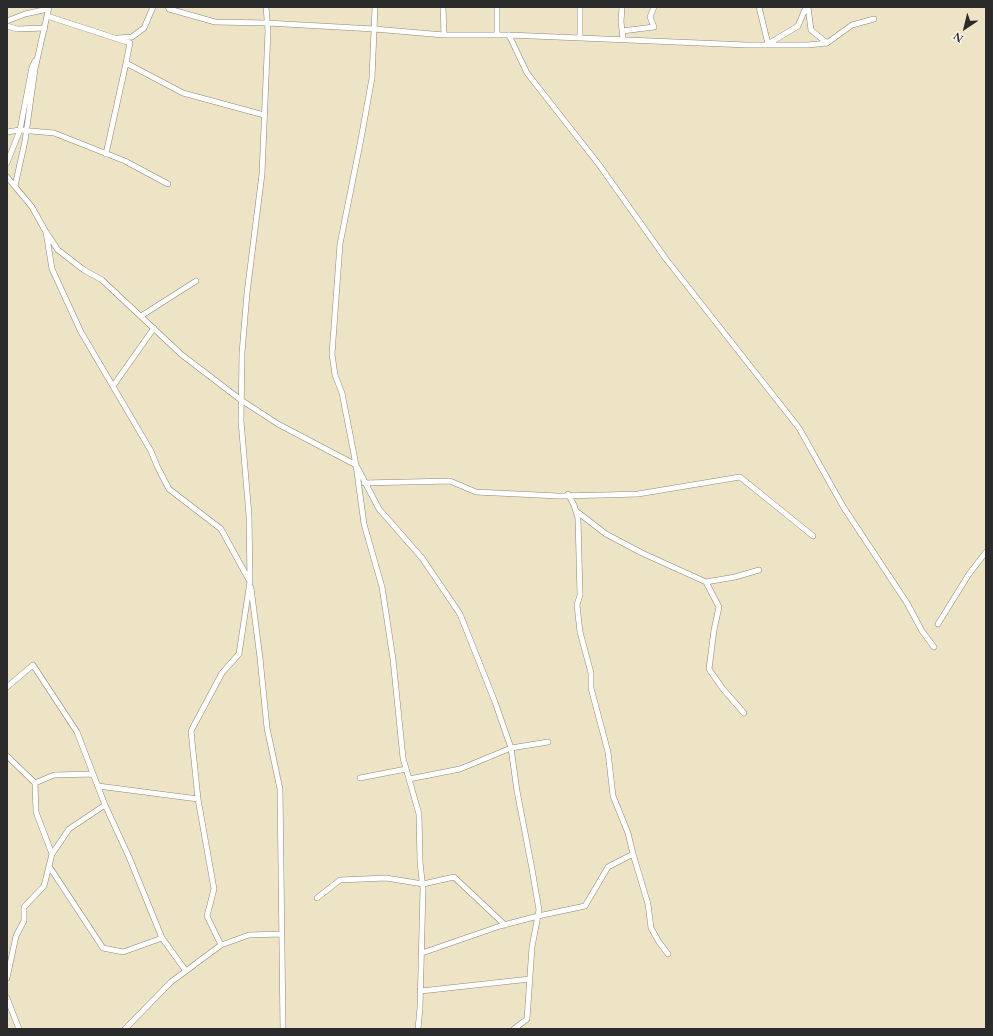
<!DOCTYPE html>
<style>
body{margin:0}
#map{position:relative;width:993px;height:1036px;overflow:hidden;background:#ede4c5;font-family:"EB Garamond",serif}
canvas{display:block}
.frame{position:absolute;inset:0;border:8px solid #2b2b2b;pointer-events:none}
.north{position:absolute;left:945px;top:8px;width:40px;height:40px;-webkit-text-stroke:3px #fbf7ec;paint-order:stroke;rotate:215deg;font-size:11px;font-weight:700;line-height:16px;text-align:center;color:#2b2b2b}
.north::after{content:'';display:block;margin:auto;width:14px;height:18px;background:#2b2b2b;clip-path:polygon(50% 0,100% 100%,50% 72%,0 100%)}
</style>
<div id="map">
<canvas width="993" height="1036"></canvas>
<div class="frame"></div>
<div class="north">N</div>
</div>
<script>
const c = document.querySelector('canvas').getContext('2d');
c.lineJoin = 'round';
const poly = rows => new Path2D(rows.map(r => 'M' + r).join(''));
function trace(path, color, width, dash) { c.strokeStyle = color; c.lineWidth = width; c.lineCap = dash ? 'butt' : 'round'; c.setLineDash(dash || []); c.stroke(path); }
const street = poly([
 [168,7,169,9,215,22,267,23,374,29,444,35,509,35,747,45,808,45,827,43,852,25,874,19],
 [375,7,372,78,361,139,340,244,332,354,335,375,342,393,356,465,364,524,382,587,393,659,403,758,419,814,420,862,423,889,420,1008,418,1029],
 [443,7,444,35],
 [497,7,497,35],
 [580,7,580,38],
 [622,7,621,22,623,39],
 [759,7,768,44,798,26,806,7],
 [808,7,811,30,827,43],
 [47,16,130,43,126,63,183,93,264,115],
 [7,21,25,14,48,9],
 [7,26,17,29,45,28],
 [622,31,654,27,650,17,654,7],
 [509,35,527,73,600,166,666,259,799,428,844,508,907,603,922,631,934,647],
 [118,38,132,37,144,28,153,7],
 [7,132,20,130,54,133,125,161,168,184],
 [106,154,126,63],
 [7,163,20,130,32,67,35,61],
 [7,177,32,207,46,232,52,269,81,332,151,451,157,466,169,489,221,529,249,580],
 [15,186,25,141,35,69,49,7],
 [46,232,58,250,84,270,102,280,182,355,241,400,278,424,356,465,379,509,422,558,460,614,495,702,511,748,517,791,532,869,539,910,532,947,527,1019,514,1029],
 [141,316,196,281],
 [113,386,154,328],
 [364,483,450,481,476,492,558,496,604,495,638,494,740,477,813,536],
 [568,494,574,505,578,518,580,595,577,605,580,632,591,673,591,688,608,752,613,796,628,833,633,854,648,904,651,928,659,942,668,954],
 [576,511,606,534,642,553,706,582,719,607,714,630,709,669,723,689,744,713],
 [706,582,735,577,759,570],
 [251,588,260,658,267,728,280,789,283,1029],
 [938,624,969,574,986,552],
 [7,687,33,665,77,732,105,805,69,829,52,854,44,886,24,907,24,921,16,936,7,978],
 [7,756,35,783,54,775,93,774],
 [360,778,406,769],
 [409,779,460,769,511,748,548,742],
 [35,783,36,812,52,854],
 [98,786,198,799],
 [49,866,103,948,123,952,162,938,129,857,105,805],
 [317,898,340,880,386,878,423,884,454,877,505,925],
 [162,938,186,971],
 [221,945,207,916,214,889,198,799,191,731,222,673,239,654,250,581,249,515,241,421,242,353,247,293,262,174,268,31,266,7],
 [422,953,500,926,538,916,585,906,608,867,633,854],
 [421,991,530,979],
 [7,998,19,1029],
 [125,1029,171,982,221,945,249,935,281,934]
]);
trace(street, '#8c8878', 6);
trace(street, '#fff', 5);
</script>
